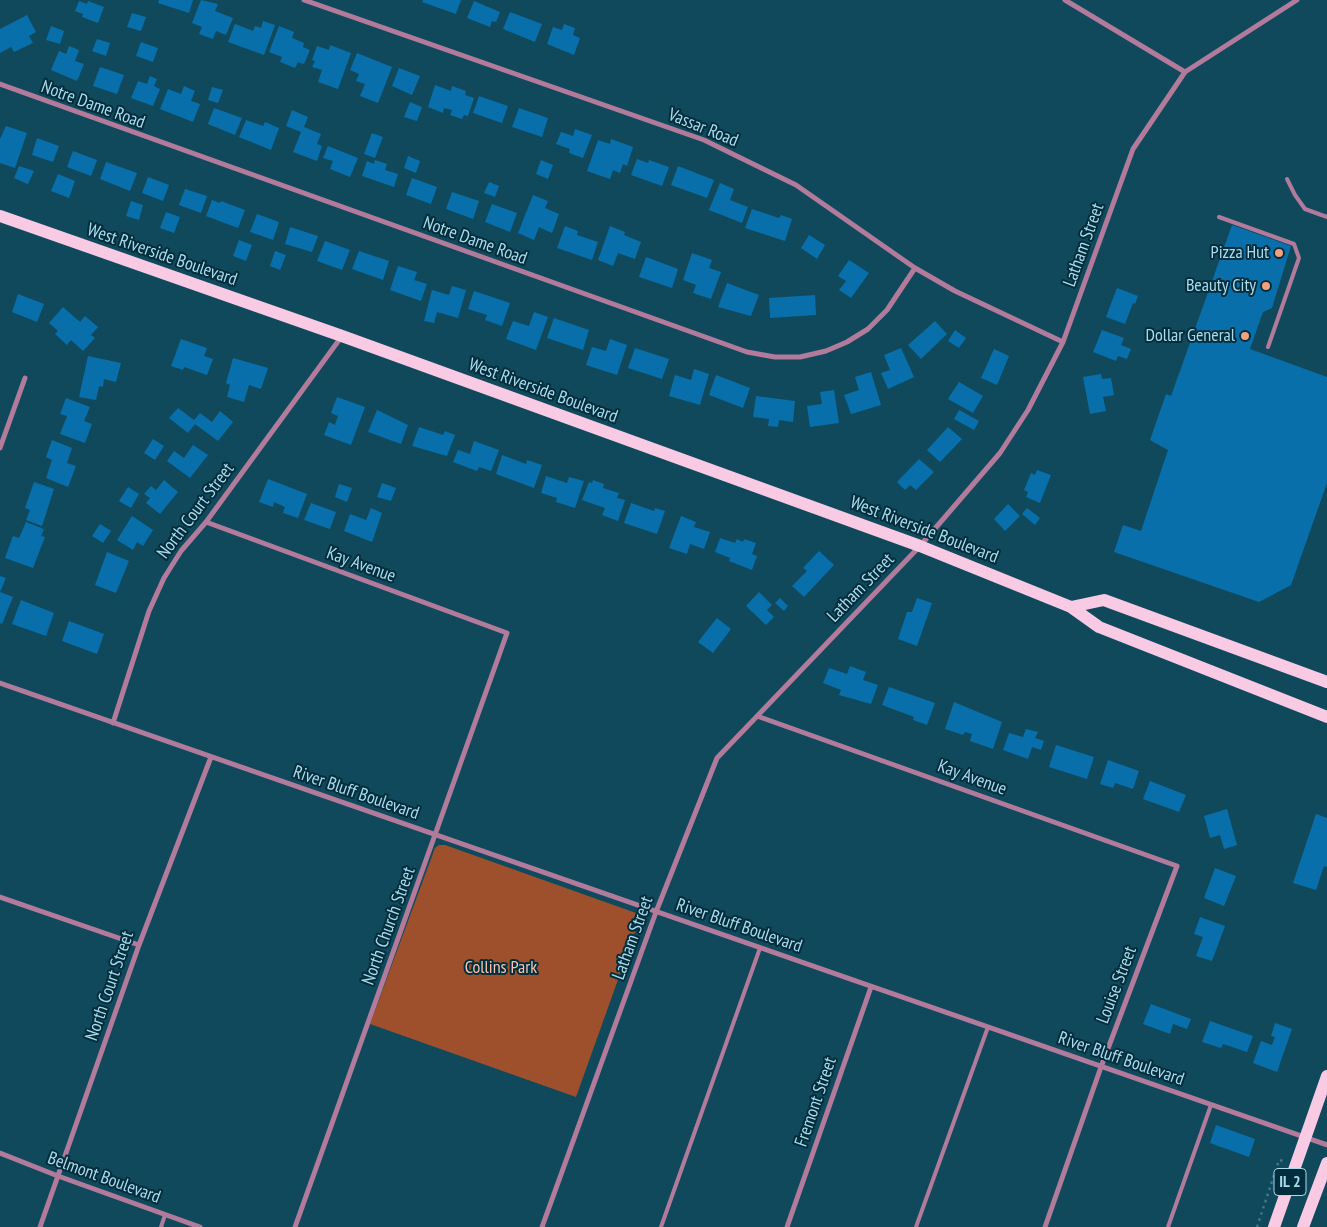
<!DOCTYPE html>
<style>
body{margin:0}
canvas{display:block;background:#0f495b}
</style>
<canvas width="1327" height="1227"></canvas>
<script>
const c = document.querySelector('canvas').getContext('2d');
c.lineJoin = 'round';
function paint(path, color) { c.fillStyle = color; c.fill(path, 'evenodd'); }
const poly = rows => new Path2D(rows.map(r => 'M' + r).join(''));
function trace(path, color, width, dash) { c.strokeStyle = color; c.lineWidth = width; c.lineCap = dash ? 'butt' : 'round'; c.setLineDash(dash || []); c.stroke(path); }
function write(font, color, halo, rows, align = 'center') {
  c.font = font + ' "PT Sans Narrow",sans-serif'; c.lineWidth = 4; c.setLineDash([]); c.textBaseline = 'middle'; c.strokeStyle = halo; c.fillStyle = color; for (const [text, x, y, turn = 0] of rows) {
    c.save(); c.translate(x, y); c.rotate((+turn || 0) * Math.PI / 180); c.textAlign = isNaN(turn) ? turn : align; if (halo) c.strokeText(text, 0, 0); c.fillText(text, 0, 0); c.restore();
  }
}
const green = poly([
 [439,845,445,845,636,913,639,921,576,1097,370,1024,435,848]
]);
const building = poly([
 [159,0,193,0,189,13,158,3],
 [201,0,218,4,215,11,233,18,226,35,216,31,213,39,199,34,202,27,192,23],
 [423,0,461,0,456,14,422,2],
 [79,1,87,4,88,1,104,7,98,23,82,17,83,14,75,11],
 [474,1,500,12,496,22,492,21,490,27,467,18],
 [510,12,542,24,535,42,503,29],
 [132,13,146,17,141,31,127,27],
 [27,15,36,32,29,36,33,43,14,52,11,47,0,53,0,29],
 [263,21,275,25,264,55,228,42,235,24,253,31,255,26,261,28],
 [564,24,575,28,573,35,580,38,574,55,547,44,553,27,562,30],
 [51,26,64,31,60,44,46,40],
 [279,26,294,32,292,38,304,43,303,47,310,50,304,64,298,62,295,68,280,62,282,57,269,52],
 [97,39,110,43,106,56,92,51],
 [141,42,158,48,153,62,136,56],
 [330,45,351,53,338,89,318,82,322,70,312,67,315,61,312,60,317,46,329,50],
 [69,46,79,50,75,61,84,64,77,81,51,70,59,51,66,54],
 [357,53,392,67,378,103,360,96,365,84,356,81,359,74,350,70],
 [100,67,124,75,117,94,93,86],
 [399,68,420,76,412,95,392,86],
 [150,76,157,79,154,86,160,89,153,106,131,98,138,81,147,84],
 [435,85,451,91,452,86,466,91,465,95,474,98,468,116,464,115,462,119,450,115,452,110,444,108,443,113,428,107],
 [184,86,195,91,191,101,200,104,193,122,160,109,168,89,181,94],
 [212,87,223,90,218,103,208,100],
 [479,96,508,106,502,123,473,113],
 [410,102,422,107,417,121,404,117],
 [214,108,242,118,235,135,208,124],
 [519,108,548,118,542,137,512,127],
 [292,110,308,117,304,127,321,134,317,144,322,146,317,161,293,152,301,132,286,126],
 [246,120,263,126,265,122,279,128,271,150,239,137],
 [6,126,27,133,15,168,0,163,0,139],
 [575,129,592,135,583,158,569,153,570,149,556,144,561,132,573,136],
 [372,133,383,137,375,158,364,154],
 [37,138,59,146,53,162,32,155],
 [611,139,633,147,627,166,623,164,620,173,613,170,610,179,587,171,598,140,610,144],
 [328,146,358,158,350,177,330,169,333,161,323,158],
 [73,151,97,160,91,176,67,167],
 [408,156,420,161,416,173,404,168],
 [637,159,648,163,649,160,669,167,662,186,631,175],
 [375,160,387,164,385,170,398,174,394,187,362,176,367,161,374,164],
 [541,160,553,165,548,179,536,174],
 [106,162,137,173,130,191,100,179],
 [19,166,34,171,28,184,14,178],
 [678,166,714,180,707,198,671,185],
 [58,174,75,181,69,198,51,191],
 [148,177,169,185,163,201,142,193],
 [412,178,437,187,431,204,406,195],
 [489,182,499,186,495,197,484,193],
 [720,183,734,189,730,200,748,207,742,223,709,210],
 [185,189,207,196,201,213,179,205],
 [452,192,479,201,473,219,446,209],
 [533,195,548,201,545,208,559,214,552,233,539,227,534,240,518,233],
 [212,200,220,203,221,201,245,210,238,228,206,216],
 [131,201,143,205,139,220,126,216],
 [492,204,517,213,510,232,485,222],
 [752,209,779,218,781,215,792,219,785,241,745,228],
 [166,212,180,217,174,233,160,228],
 [257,214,279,222,273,240,250,232],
 [1232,225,1291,246,1272,308,1263,312,1250,349,1327,377,1327,483,1291,585,1259,602,1114,552,1123,525,1141,531,1168,450,1150,440,1166,394,1171,396],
 [565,226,578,231,577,235,598,242,592,260,557,248],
 [610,226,625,232,624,235,641,242,635,259,618,253,613,266,598,260],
 [290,227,318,236,312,252,285,244],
 [809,235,825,245,817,259,801,248],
 [239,240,252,245,246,261,233,256],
 [325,241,350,250,342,270,317,261],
 [275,251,286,255,280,270,270,266],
 [359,251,389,261,383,280,352,269],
 [692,253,712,260,709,268,721,272,711,299,693,293,696,285,683,280],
 [646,257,678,269,672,288,639,277],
 [849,260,869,273,851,298,839,290,846,281,838,276],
 [398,266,417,272,414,280,427,284,421,301,390,290],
 [727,283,759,295,751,316,718,307],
 [452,286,466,290,458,318,437,312,434,323,424,321,432,290,449,295],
 [1117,288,1138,296,1135,304,1133,303,1125,324,1106,317],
 [474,291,510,303,502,326,485,320,487,315,468,309],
 [18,294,44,304,37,322,12,312],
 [815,295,816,315,770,318,769,298],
 [63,307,80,322,85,316,98,327,91,335,95,338,83,351,71,340,67,345,55,334,58,331,49,323],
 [534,312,548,317,536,350,506,339,513,321,529,326],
 [554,318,589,330,583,350,547,338],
 [935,321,947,334,921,359,908,345],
 [955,330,966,338,959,348,948,341],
 [1102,330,1124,338,1121,345,1131,349,1127,359,1118,356,1116,361,1093,352],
 [181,339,207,348,204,356,213,359,207,375,184,367,183,370,171,366],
 [610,339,627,345,617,375,586,365,592,347,606,351],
 [635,348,669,359,662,379,628,368],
 [901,348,914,377,888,389,881,373,890,370,884,355],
 [994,349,1009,356,997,385,981,378],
 [88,356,121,363,116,382,104,379,103,387,99,386,96,400,79,397],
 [233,358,268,368,261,389,249,385,244,402,227,397,230,385,226,383],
 [694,369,709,374,700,405,669,396,675,375,691,380],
 [871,372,881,405,851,414,844,395,859,390,855,377],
 [1101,374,1102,379,1111,378,1114,395,1103,397,1106,411,1090,414,1083,377],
 [716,375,750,388,743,408,709,395],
 [959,382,983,396,973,413,948,399],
 [834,390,839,423,810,427,807,406,822,404,820,392],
 [756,396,795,401,793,422,779,420,778,427,768,426,769,419,753,417],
 [337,397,365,407,351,445,324,435,329,422,335,425,338,416,331,413],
 [66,398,90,407,84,421,92,424,85,443,60,434,67,416,60,414],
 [178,408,194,420,200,413,212,422,220,411,233,422,218,441,195,424,188,433,169,418],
 [377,410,408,425,401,444,368,432],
 [959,410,979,421,974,430,954,419],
 [419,427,443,435,445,431,455,435,447,456,412,446],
 [948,427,962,439,940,462,927,450],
 [153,439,164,446,155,460,144,453],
 [52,440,72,448,67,463,76,466,68,487,46,478,52,460,46,457],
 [474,441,499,450,491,471,479,467,477,471,453,462,458,450,470,454],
 [193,445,208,455,190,478,167,461,174,451,184,458],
 [502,455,526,464,527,460,542,465,534,488,496,474],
 [919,459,934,472,916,490,910,485,905,490,897,482],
 [1037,470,1051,475,1040,503,1026,497,1028,492,1024,490,1031,473,1035,475],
 [546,476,567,483,569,477,584,481,575,508,556,502,557,498,541,493],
 [268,479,307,494,298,518,283,513,285,507,274,502,273,507,259,502],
 [164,480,178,492,160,514,146,503,150,498,144,494,151,486,156,490],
 [593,480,604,484,603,488,619,493,617,498,625,500,618,521,602,515,605,508,582,500,589,482,592,483],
 [34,482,54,489,42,526,26,520,30,510,25,508],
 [382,483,396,488,391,501,377,497],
 [339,484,352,488,347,502,335,497],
 [128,487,139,494,131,508,119,501],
 [311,503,336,512,330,529,304,520],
 [631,503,654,511,655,508,665,511,657,534,624,523],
 [1008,504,1020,516,1005,531,994,519],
 [371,508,382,513,372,542,344,531,350,514,366,520],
 [1027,508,1040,518,1035,525,1022,514],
 [132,516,153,530,143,546,137,542,133,550,117,540],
 [681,516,696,522,694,527,710,532,704,549,690,544,687,554,669,548],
 [26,522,44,529,41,536,45,537,33,568,5,558,13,536,19,538],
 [100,524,111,531,103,543,92,536],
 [720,538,735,543,737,539,743,542,744,539,756,543,752,554,757,556,752,570,729,561,730,558,715,552],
 [819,551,834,565,804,597,792,586,807,571,803,568],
 [107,552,129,561,116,593,95,585],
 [0,576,6,578,0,592,13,597,2,624,0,623],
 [759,592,772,605,767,610,774,617,766,625,746,606],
 [780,598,788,606,784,611,775,603],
 [917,598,932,603,917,646,898,639,907,612,912,612],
 [21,600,54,613,46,636,12,624],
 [717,618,731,629,713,653,698,642],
 [69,621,104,634,97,654,62,641],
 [850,666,866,672,863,680,878,685,871,704,839,695,841,690,823,683,829,668,847,674],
 [889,687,935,703,927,725,913,720,914,717,882,705],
 [954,702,1002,722,993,749,970,741,972,734,965,732,963,735,945,729],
 [1026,729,1038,732,1035,738,1044,741,1041,750,1032,747,1028,759,1003,750,1009,733,1023,737],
 [1056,745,1094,757,1087,779,1049,767],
 [1108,760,1139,771,1133,789,1115,783,1113,788,1100,784],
 [1150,781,1186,795,1179,812,1143,799],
 [1227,809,1237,845,1224,849,1220,835,1210,838,1204,816],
 [1316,814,1327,818,1327,867,1324,866,1316,890,1293,883],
 [1215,868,1236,876,1224,906,1204,898],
 [1200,917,1225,926,1212,961,1196,956,1203,937,1194,934],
 [1151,1004,1191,1019,1187,1029,1173,1024,1170,1034,1143,1024],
 [1210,1021,1253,1036,1247,1052,1223,1044,1221,1048,1202,1042],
 [1275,1023,1292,1029,1277,1072,1253,1063,1261,1041,1272,1045,1275,1037,1271,1036],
 [1216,1125,1255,1139,1249,1157,1210,1143]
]);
const path = poly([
 [1257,1227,1279,1160,1284,1161]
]);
const lane = poly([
 [1287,179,1295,195,1305,209,1327,217],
 [1219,217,1294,244,1299,258,1268,347],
 [161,1227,165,1215],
 [661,1227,760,948],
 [916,1227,988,1027],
 [1168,1227,1211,1105]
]);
const street = poly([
 [304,0,704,140,796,185,915,268,955,291,1063,342],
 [1065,0,1185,72],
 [0,84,747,352,775,357,800,357,826,351,847,342,868,329,887,310,915,268],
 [0,448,25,378],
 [206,522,507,633,295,1227],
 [0,683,1327,1145],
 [757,716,1177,866,1101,1067,1045,1227],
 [113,723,149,611,164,578,181,551,206,522,342,336],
 [0,897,139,945],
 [0,1153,58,1176,200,1227],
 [40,1227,139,945,211,757],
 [542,1227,656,912,717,758,920,546,1000,453,1028,410,1063,342,1133,149,1185,72,1297,0],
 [787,1227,871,987]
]);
const primary = poly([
 [0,216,342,336,920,546,1071,607,1099,627,1327,717],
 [1071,607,1104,600,1327,682],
 [1274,1227,1327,1076],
 [1303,1227,1327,1163]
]);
const markers = [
 [1279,253,5,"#f2a17e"],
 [1266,286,5,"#f2a17e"],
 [1245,336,5,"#f2a17e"]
];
const shields = [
 [1290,1182,32]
];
const shieldNames = [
 ["IL 2",1290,1182]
];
const streetNames = [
 ["Notre Dame Road",93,105,20],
 ["Vassar Road",703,128,22],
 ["Notre Dame Road",475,241,20],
 ["Latham Street",1084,245,-70],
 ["West Riverside Boulevard",162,255,19],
 ["West Riverside Boulevard",543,391,20],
 ["North Court Street",196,511,-53],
 ["West Riverside Boulevard",924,530,21],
 ["Kay Avenue",361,565,20],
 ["Latham Street",861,588,-46],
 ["Kay Avenue",972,778,20],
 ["River Bluff Boulevard",356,793,19],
 ["North Church Street",389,926,-70],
 ["River Bluff Boulevard",739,926,19],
 ["Latham Street",633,938,-70],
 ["Louise Street",1117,985,-69],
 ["North Court Street",110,986,-71],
 ["River Bluff Boulevard",1121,1059,19],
 ["Fremont Street",816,1102,-71],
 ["Belmont Boulevard",104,1178,20]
];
const poiNames = [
 ["Pizza Hut",1269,253],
 ["Beauty City",1256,286],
 ["Dollar General",1235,336]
];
const parkNames = [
 ["Collins Park",501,968]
];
paint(green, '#9e502d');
paint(building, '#086fab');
trace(path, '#417789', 2.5, [2.5, 4]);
trace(lane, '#b27a9b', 4);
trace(street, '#b27a9b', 5);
trace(primary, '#f8cae4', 12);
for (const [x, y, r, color] of markers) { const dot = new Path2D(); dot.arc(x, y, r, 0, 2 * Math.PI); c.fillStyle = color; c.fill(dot); trace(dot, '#002e3c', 2); }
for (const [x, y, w] of shields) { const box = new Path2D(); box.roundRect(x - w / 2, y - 13.5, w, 27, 4); c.fillStyle = '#002e3c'; c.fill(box); trace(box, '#acdaec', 1); }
write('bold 16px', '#acdaec', null, shieldNames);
write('18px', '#acdaec', '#002e3c', streetNames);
write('18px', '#acdaec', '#002e3c', poiNames, 'right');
write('18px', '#f5c5b1', '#002e3c', parkNames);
</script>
